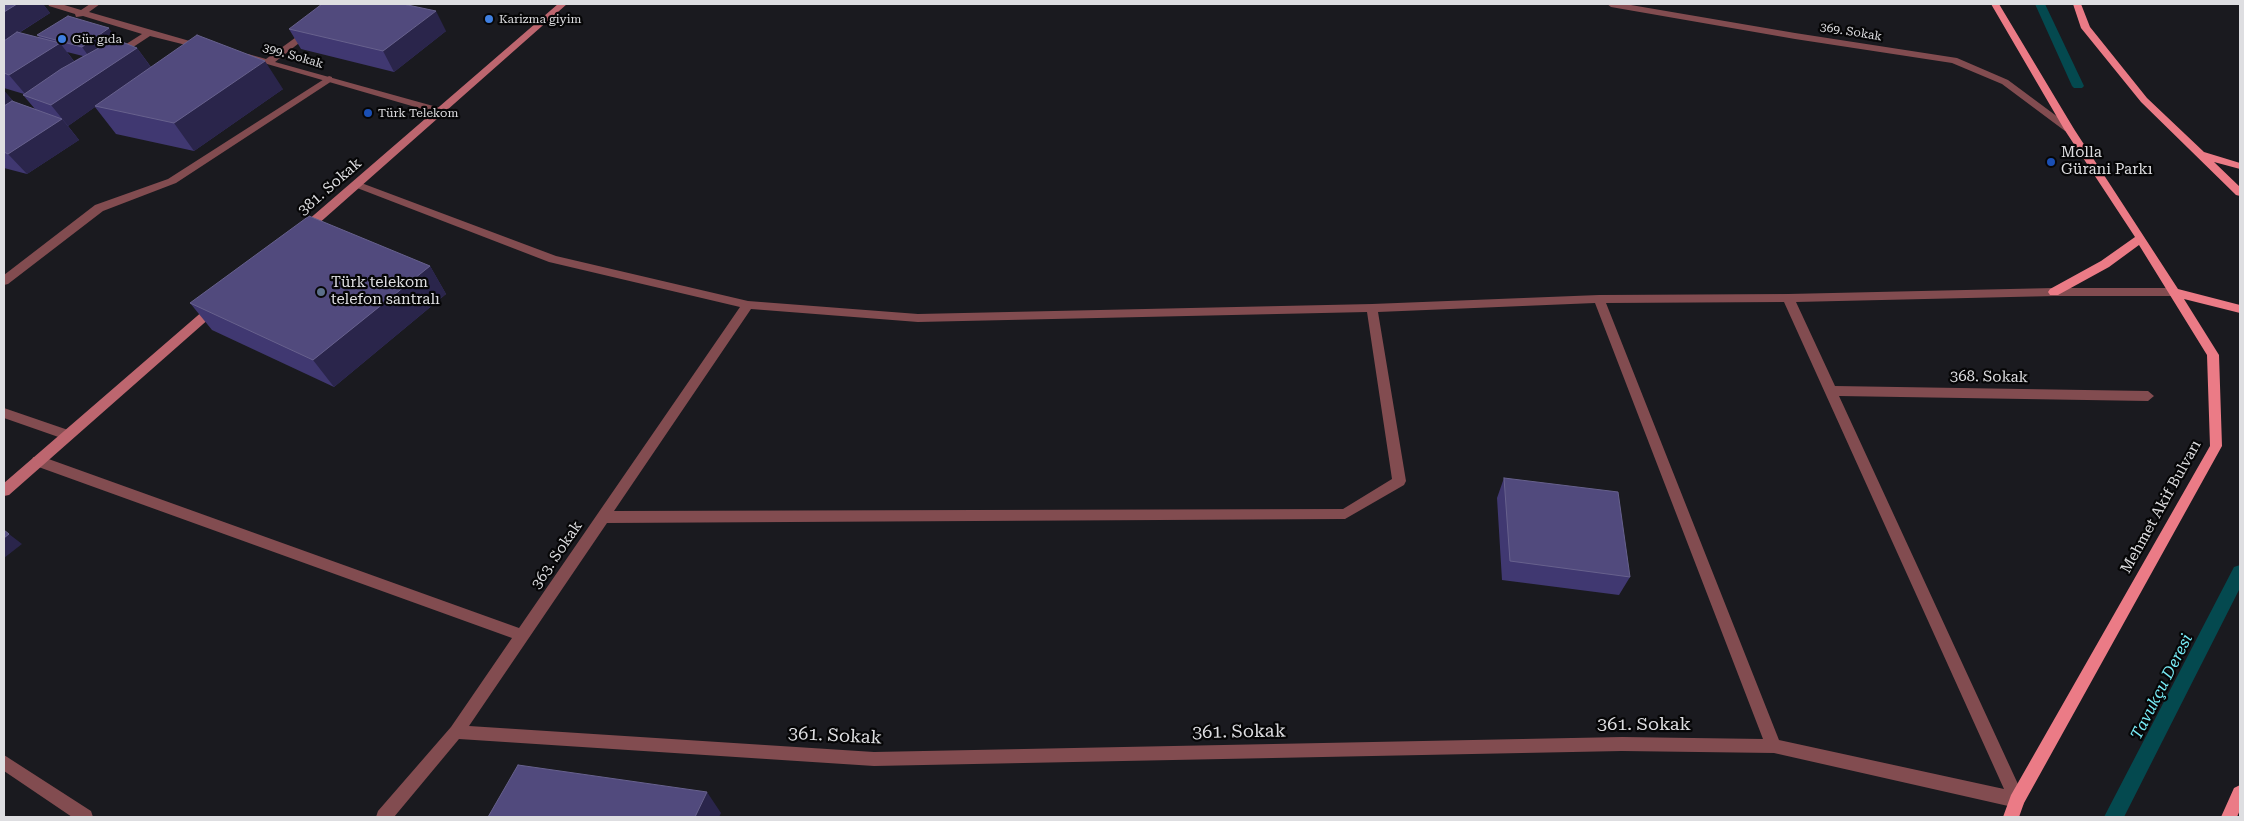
<!DOCTYPE html>
<meta charset="utf-8">
<style>
body{margin:0}
#map{position:relative;width:2244px;height:821px;overflow:hidden;background:#1a1a1f;font-family:"Roboto Serif",serif}
canvas{display:block}
.frame{position:absolute;inset:0;border:5px solid #dedee1;pointer-events:none}
</style>
<div id="map">
<canvas width="2244" height="821"></canvas>
<div class="frame"></div>
</div>
<script>
const c = document.querySelector('canvas').getContext('2d');
c.lineJoin = 'round';
const poly = rows => new Path2D(rows.map(r => 'M' + r).join(''));
function paint(path, color) { c.fillStyle = color; c.fill(path, 'evenodd'); }
function trace(path, color, width, dash) { c.strokeStyle = color; c.lineWidth = width; c.lineCap = dash ? 'butt' : 'round'; c.setLineDash(dash || []); c.stroke(path); }
function write(font, color, halo, rows, align = 'center') {
  c.font = font + ' "Roboto Serif",serif'; c.lineWidth = 4.5; c.setLineDash([]); c.textBaseline = 'middle'; c.strokeStyle = halo; c.fillStyle = color; for (const [text, x, y, turn = 0] of rows) {
    c.save(); c.translate(x, y); c.rotate((+turn || 0) * Math.PI / 180); c.textAlign = isNaN(turn) ? turn : align; if (halo) c.strokeText(text, 0, 0); c.fillText(text, 0, 0); c.restore();
  }
}
const stream = poly([
 [2035,4,2045,4,2084,86,2082,88,2074,88,2072,86,2035,4],
 [2240,565,2240,588,2124,817,2104,817,2234,567,2240,565]
]);
const lane = poly([
 [329,76,332,77,332,81,176,183,103,211,8,284,4,285,4,275,95,205,168,179,329,76]
]);
const street = poly([
 [48,4,61,4,81,10,90,4,100,4,89,12,207,46,202,49,150,36,118,57,112,57,112,53,142,34,83,16,76,17,75,14,49,6,48,4],
 [1607,4,1625,4,1795,33,1957,58,2008,80,2074,129,2073,131,2065,131,2002,84,1952,63,1795,39,1611,7,1607,4],
 [310,27,313,28,313,32,275,62,444,109,445,111,444,113,436,113,243,57,248,54,266,59,310,27],
 [356,181,556,256,748,301,918,314,1372,304,1599,295,1788,294,2054,288,2174,288,2180,292,2174,296,2054,296,1796,302,1835,386,2148,391,2154,396,2148,401,1839,396,2023,795,2025,800,2023,805,2017,808,1774,753,1622,751,874,766,459,739,394,817,376,817,378,811,451,727,512,638,33,465,32,461,33,457,43,457,519,628,740,307,549,262,352,186,351,184,356,181],
 [1784,302,2004,789,1779,740,1606,303,1784,302],
 [1595,303,1763,739,1622,737,874,752,469,726,607,523,1345,519,1404,485,1406,481,1378,312,1595,303],
 [751,309,918,322,1367,312,1392,479,1343,509,614,511,751,309],
 [4,408,71,431,73,435,71,439,67,440,4,418,4,408],
 [4,755,91,811,93,817,72,817,4,771,4,755]
]);
const secondary = poly([
 [558,4,567,4,308,233,300,233,299,230,300,227,558,4],
 [215,303,221,307,219,310,9,495,4,496,4,483,211,304,215,303]
]);
const primary = poly([
 [1991,4,1999,4,2074,129,2178,289,2240,305,2240,313,2184,299,2219,355,2222,446,2024,803,2019,817,2003,817,2011,795,2210,446,2207,355,2139,245,2109,267,2058,295,2050,295,2048,292,2050,289,2101,261,2135,237,2064,129,1991,4],
 [2073,4,2081,4,2090,27,2147,98,2204,152,2240,163,2240,169,2214,162,2240,187,2240,196,2236,195,2141,102,2081,28,2073,4],
 [2240,785,2240,810,2237,817,2221,817,2234,788,2240,785]
]);
const wall = poly([
 [4,4,43,4,50,13,19,33,40,38,37,35,116,39,116,40,137,48,151,67,283,89,194,151,116,134,95,107,68,126,79,140,27,174,4,168,4,91,5,92,14,102,35,109,23,95,24,94,4,88],
 [67,52,83,56,74,61],
 [289,29,446,31,394,72,301,49],
 [430,266,446,294,334,387,212,330,190,303],
 [1504,478,1630,577,1619,595,1502,580,1497,498]
]);
const shadedWall = poly([
 [17,4,43,4,50,13,4,42,4,12],
 [436,11,446,31,394,72,383,51],
 [109,28,116,39,90,58,82,47],
 [60,43,76,64,26,95,9,75],
 [137,48,152,69,95,106,95,107,68,126,51,105],
 [265,61,283,89,194,151,174,123],
 [5,92,15,103,4,109,4,93],
 [62,119,79,140,27,174,8,154],
 [430,266,446,294,334,387,313,360],
 [9,534,22,544,4,558,4,538],
 [707,792,721,813,719,817,695,817]
]);
const building = poly([
 [4,4,17,4,4,12,4,4],
 [322,4,403,4,436,11,383,51,289,29,322,4],
 [68,16,109,28,82,47,37,35,68,16],
 [17,32,60,43,9,75,4,73,4,41,17,32],
 [197,35,265,61,174,123,95,106,197,35],
 [115,39,137,48,51,105,23,95,61,69,115,39],
 [12,101,62,119,8,154,4,152,4,106,12,101],
 [309,216,430,266,313,360,190,303,309,216],
 [1504,478,1618,492,1630,577,1510,561,1504,478],
 [4,530,9,534,4,538,4,530],
 [518,765,707,792,695,817,488,817,518,765]
]);
const markers = [
 [489,19,5,"#3f7fe0"],
 [62,39,5,"#3f7fe0"],
 [368,113,5,"#1a4fb4"],
 [2051,162,5,"#1a4fb4"],
 [321,292,5,"#5c6f8a"]
];
const farPoinames = [
 ["Karizma giyim",499,19],
 ["Gür gıda",72,39],
 ["Türk Telekom",378,113]
];
const farStreetnames = [
 ["369. Sokak",1851,32,9],
 ["399. Sokak",293,56,16]
];
const poiNames = [
 ["Molla",2061,153],
 ["Gürani Parkı",2061,170],
 ["Türk telekom",331,283],
 ["telefon santralı",331,300]
];
const streetNames = [
 ["381. Sokak",330,187,-41],
 ["368. Sokak",1989,377,1],
 ["Mehmet Akif Bulvarı",2161,507,-61],
 ["363. Sokak",557,555,-56]
];
const waterNames = [
 ["Tavukçu Deresi",2162,687,-63]
];
const nearStreetnames = [
 ["361. Sokak",1644,725],
 ["361. Sokak",1239,732,-1],
 ["361. Sokak",835,736,3]
];
paint(stream, '#04494f');
paint(lane, '#824c50');
paint(street, '#824c50');
paint(secondary, '#bd666f');
paint(primary, '#eb7b86');
paint(wall, '#403871');
paint(shadedWall, '#2a254b');
paint(building, '#514a7d');
trace(building, '#67618d', 1);
for (const [x, y, r, color] of markers) { const dot = new Path2D(); dot.arc(x, y, r, 0, 2 * Math.PI); c.fillStyle = color; c.fill(dot); trace(dot, '#060607', 2); }
write('12px', '#dedee1', '#060607', farPoinames, 'left');
write('12px', '#dedee1', '#060607', farStreetnames);
write('15px', '#dedee1', '#060607', poiNames, 'left');
write('15px', '#dedee1', '#060607', streetNames);
write('italic 16px', '#79edf8', '#060607', waterNames);
write('18px', '#dedee1', '#060607', nearStreetnames);
</script>
